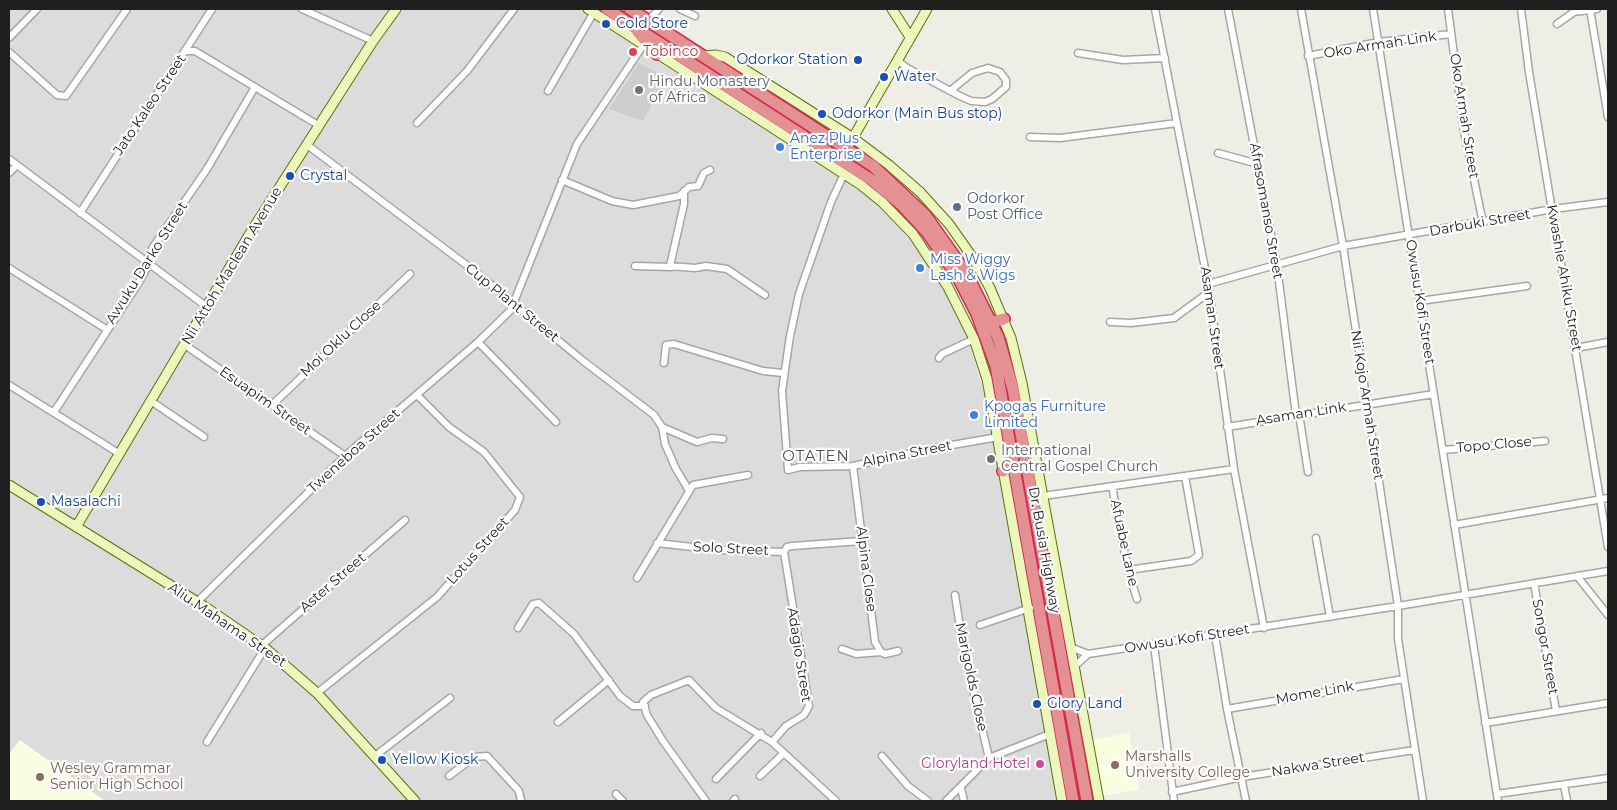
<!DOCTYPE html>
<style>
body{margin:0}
#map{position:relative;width:1617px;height:810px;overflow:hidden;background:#efeee6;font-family:Montserrat,sans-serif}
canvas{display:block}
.frame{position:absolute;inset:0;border:10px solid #1f1f1f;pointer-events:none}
</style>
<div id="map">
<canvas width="1617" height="810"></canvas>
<div class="frame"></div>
</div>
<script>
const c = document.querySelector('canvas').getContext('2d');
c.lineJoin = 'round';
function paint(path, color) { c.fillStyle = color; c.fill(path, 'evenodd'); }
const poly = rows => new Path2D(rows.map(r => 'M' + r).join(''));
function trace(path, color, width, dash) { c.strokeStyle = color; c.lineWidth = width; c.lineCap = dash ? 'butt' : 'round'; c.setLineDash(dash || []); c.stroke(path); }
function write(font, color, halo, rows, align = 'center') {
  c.font = font + ' Montserrat,sans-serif'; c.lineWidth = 4.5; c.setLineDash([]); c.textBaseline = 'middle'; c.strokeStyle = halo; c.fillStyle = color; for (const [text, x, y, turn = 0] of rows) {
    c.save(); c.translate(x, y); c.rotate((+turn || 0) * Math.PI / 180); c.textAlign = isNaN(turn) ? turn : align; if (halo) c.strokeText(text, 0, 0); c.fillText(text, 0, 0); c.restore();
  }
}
const residential = poly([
 [9,9,582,9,701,89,741,111,845,178,876,201,921,252,948,295,965,328,972,351,986,402,1057,801,9,801]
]);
const education = poly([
 [1129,733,1139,790,1101,796,1090,740],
 [20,740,105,801,9,801,9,754]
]);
const religious = poly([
 [639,63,666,77,643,121,609,109]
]);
const street = poly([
 [302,9,373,41],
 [680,9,695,16],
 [1155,9,1208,284,1234,469,1264,628],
 [1228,9,1277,266,1296,415],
 [1301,9,1343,246,1398,606,1398,639,1423,801],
 [1373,9,1498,801],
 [1448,9,1464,131,1483,223],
 [1521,9,1529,72,1608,547],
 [1590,9,1608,117],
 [648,20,659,9],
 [1557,24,1574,12,1597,9],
 [9,38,37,9],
 [186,51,195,51,318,125],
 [9,52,57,95,66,96,127,9],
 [1078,53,1123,60,1165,58],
 [1308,56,1379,42,1451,34],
 [897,60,907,68,960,96,971,101,985,102,992,99,1006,87,1006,80,1000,72,988,68,972,73,950,91],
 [548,91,594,12],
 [417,123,467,71,514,9],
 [1030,137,1060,138,1177,123],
 [306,144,477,273,582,360,654,415,662,427,665,444,676,469,688,489],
 [1218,153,1258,164],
 [9,159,207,307],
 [9,173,17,165],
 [844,174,831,202,799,294,790,336,782,391,788,470,800,467,853,466,935,448,998,437],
 [562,180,612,201,633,205,679,196,689,187,698,186,704,173,710,170],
 [684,191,684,204,670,266,695,268,706,266,727,269,765,295],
 [80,213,212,9],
 [635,266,672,267],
 [9,268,106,329],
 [1208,284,1343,246,1553,209,1608,202],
 [1420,301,1527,286],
 [514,302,577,144,644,44],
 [1110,322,1131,323,1174,318,1208,293],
 [478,342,556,422],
 [185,345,345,456],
 [1576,348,1608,342],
 [939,358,942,354,974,339],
 [664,363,666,345,674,344,763,371,783,373],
 [9,385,120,454],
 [151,401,204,437],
 [272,405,410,274],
 [54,412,139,282,149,264,149,255,153,247,207,169,255,87],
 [1299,414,1308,472],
 [662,427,697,442,712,438,723,439],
 [1227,427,1434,394],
 [1443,450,1545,441],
 [853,466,875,642,881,652,885,654,898,651],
 [1112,486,1128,570,1137,599],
 [1043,496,1234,469],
 [1454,525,1608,498],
 [1316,538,1330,617],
 [657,543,719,550,784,552],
 [784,552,787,547,792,546,861,541],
 [1128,570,1191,561,1199,555,1185,476],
 [1577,576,1608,615],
 [637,578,693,485,748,475],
 [1534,583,1556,711],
 [955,595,964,652,989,758],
 [196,603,345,456,478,342,516,305],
 [980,625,1030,608],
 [518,628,533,604,539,603,574,634,620,696,633,706,645,706],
 [1215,635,1227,709,1246,801],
 [1154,645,1174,801],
 [261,646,405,520],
 [1070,647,1088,654,1398,606,1608,571],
 [842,649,856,654,881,652],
 [1074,667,1088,654],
 [317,693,437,597,515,510,520,497,484,452,449,427,417,395],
 [1227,709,1404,679],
 [558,722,609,680],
 [1485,723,1608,703],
 [207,742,265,648],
 [772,742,786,726,804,715,809,706,784,552],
 [375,756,450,698],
 [882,756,908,786,928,801],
 [449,776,474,757,487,756,519,791,521,801],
 [760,776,783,754],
 [716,779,761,733],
 [1564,785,1567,801],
 [961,788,964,801],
 [1172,792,1242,777,1414,750],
 [616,794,623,801],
 [1497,794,1608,778],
 [706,801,663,741,647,715,643,702,651,695,689,680,716,708,772,742,836,801],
 [733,801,735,799],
 [946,801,989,758,1050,734]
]);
const secondary = poly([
 [588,9,861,185,882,202,913,234,948,287,974,339,987,379,1062,801],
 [892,9,910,37],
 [703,56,716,55,725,57,853,138,889,165,920,192,949,224,973,258,990,288,1011,338,1022,383,1099,801],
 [850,143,927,9],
 [9,485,204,606,265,648,317,693,415,801],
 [76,527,249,235,373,41,396,9]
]);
const highway = poly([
 [607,9,873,181,902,205,927,232,958,277,977,314,996,366,1073,801],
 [630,9,873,166,925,215,966,273,998,337,1013,389,1087,801],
 [638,32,657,54],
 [992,322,1004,319],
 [1003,471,1012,459]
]);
const markers = [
 [606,24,5,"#1a4fb4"],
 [633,52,5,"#e0444e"],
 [858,60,5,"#1a4fb4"],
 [884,77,5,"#1a4fb4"],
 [639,90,5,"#6b7280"],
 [822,114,5,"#1a4fb4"],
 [780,147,5,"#3f7fe0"],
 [290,176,5,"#1a4fb4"],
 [957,207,5,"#5c6f8a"],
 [920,268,5,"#3f7fe0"],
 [974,415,5,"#3f7fe0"],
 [991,459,5,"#6b7280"],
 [41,502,5,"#1a4fb4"],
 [1037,704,5,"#1a4fb4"],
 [382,760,5,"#1a4fb4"],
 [1040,764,5,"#d1479c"],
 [1115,765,5,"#8d6e63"],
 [40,777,5,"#8d6e63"]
];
const transitNames = [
 ["Cold Store",616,24],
 ["Odorkor Station",848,60,"right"],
 ["Water",894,77],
 ["Odorkor (Main Bus stop)",832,114],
 ["Crystal",300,176],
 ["Masalachi",51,502],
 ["Glory Land",1047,704],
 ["Yellow Kiosk",392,760]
];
const streetNames = [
 ["Oko Armah Link",1380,45,-9],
 ["Jato Kaleo Street",150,105,-56],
 ["Oko Armah Street",1464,116,81],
 ["Afrasomanso Street",1266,211,80],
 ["Darbuki Street",1480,223,-10],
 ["Awuku Darko Street",147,263,-58],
 ["Nii Attoh Maclean Avenue",232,266,-59],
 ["Kwashie Ahiku Street",1564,278,80],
 ["Owusu Kofi Street",1420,302,81],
 ["Cup Plant Street",512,303,39],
 ["Asaman Street",1212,318,82],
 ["Moi Oklu Close",341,339,-43],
 ["Esuapim Street",265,401,35],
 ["Nii Kojo Armah Street",1367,405,81],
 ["Asaman Link",1301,414,-9],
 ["Topo Close",1494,445,-5],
 ["Tweneboa Street",354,451,-42],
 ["Alpina Street",907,454,-11],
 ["Afuabe Lane",1124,543,78],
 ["Solo Street",731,549,3],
 ["Dr. Busia Highway",1044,550,80],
 ["Lotus Street",478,551,-48],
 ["Alpina Close",866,569,83],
 ["Aster Street",333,583,-41],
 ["Aliu Mahama Street",227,625,34],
 ["Owusu Kofi Street",1187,639,-9],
 ["Songor Street",1545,647,80],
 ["Adagio Street",799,655,81],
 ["Marigolds Close",971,677,78],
 ["Mome Link",1315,693,-10],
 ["Nakwa Street",1318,765,-9]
];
const healthNames = [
 ["Tobinco",643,52]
];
const worshipNames = [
 ["Hindu Monastery",649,82],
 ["of Africa",649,98],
 ["International",1001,451],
 ["Central Gospel Church",1001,467]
];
const shopNames = [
 ["Anez Plus",790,139],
 ["Enterprise",790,155],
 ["Miss Wiggy",930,260],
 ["Lash & Wigs",930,276],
 ["Kpogas Furniture",984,407],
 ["Limited",984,423]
];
const serviceNames = [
 ["Odorkor",967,199],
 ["Post Office",967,215]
];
const educationNames = [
 ["Marshalls",1125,757],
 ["University College",1125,773],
 ["Wesley Grammar",50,769],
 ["Senior High School",50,785]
];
const hotelNames = [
 ["Gloryland Hotel",1030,764]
];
const neighbourhoodNames = [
 ["OTATEN",816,457]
];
paint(residential, '#dddcdc');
paint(education, '#fafee1');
paint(religious, '#cdcdcd');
trace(street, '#a6a6a6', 9);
trace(secondary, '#597309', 11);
trace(highway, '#d42c4e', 14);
trace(street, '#fff', 6);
trace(secondary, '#ecf7bc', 9);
trace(highway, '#e49194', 11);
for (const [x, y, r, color] of markers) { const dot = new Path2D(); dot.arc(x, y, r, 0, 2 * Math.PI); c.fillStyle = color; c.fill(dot); trace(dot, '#fff', 2); }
write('14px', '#164399', '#fff', transitNames, 'left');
write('14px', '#1f1f1f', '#fff', streetNames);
write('14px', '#be3a42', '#fff', healthNames, 'left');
write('14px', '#5b616d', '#fff', worshipNames, 'left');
write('14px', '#366cbe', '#fff', shopNames, 'left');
write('14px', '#4e5e75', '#fff', serviceNames, 'left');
write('14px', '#785e54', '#fff', educationNames, 'left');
write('14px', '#b23c85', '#fff', hotelNames, 'right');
c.letterSpacing = '1px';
write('15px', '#525252', '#fff', neighbourhoodNames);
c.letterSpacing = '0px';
</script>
